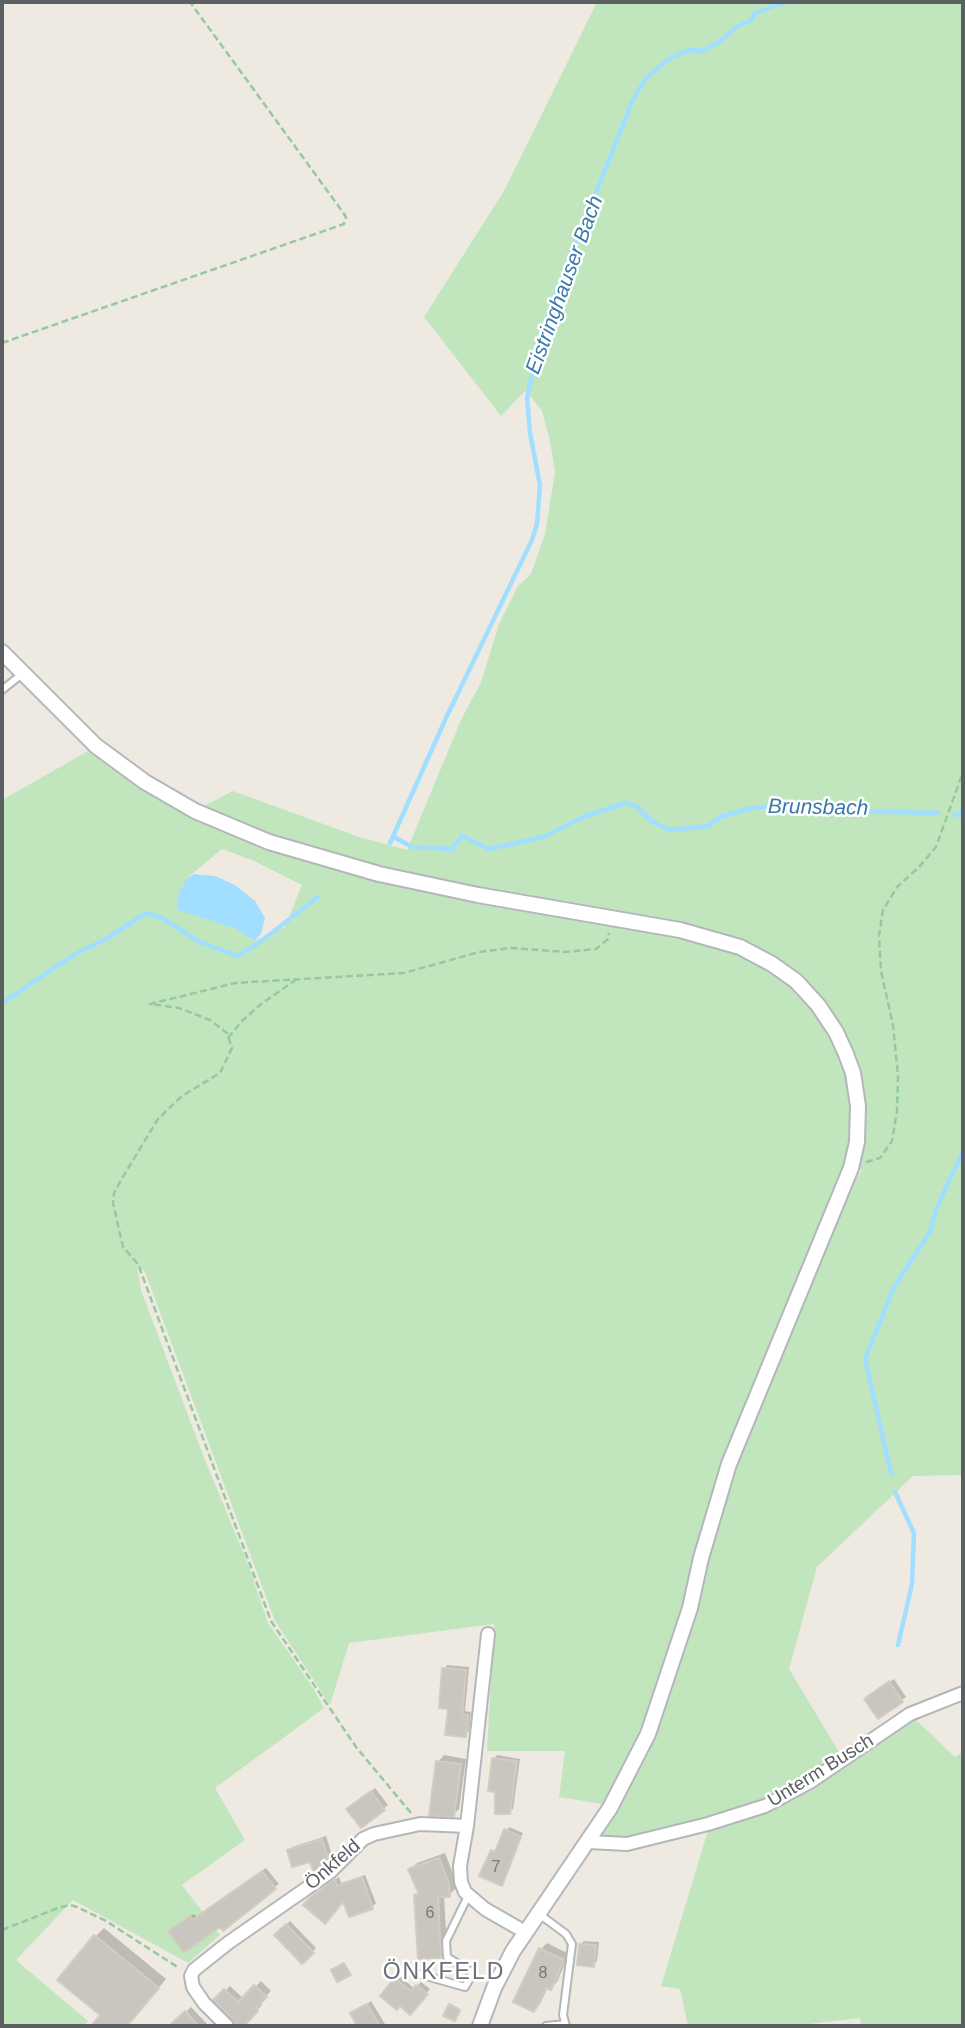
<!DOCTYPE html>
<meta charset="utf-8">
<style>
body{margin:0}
#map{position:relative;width:965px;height:2028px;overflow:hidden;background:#eeeae2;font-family:Helvetica,sans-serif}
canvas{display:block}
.frame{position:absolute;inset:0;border:4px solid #5b5f64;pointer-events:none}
</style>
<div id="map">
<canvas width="965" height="2028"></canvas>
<div class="frame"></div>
</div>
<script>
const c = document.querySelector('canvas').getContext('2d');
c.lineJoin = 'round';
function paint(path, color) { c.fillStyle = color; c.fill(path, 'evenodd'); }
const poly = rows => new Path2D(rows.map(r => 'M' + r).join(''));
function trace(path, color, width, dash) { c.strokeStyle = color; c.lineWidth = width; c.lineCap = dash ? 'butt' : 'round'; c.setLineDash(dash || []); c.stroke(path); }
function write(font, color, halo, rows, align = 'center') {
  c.font = font + ' Helvetica,sans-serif'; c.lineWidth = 5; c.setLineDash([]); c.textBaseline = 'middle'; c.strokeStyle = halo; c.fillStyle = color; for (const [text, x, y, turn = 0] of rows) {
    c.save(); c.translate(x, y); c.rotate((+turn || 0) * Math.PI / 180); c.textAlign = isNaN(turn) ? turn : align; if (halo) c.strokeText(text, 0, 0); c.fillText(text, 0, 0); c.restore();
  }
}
const green = poly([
 [597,2,963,2,963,1475,913,1476,817,1567,789,1669,842,1757,806,1780,761,1804,629,1840,595,1840,608,1820,650,1736,669,1685,723,1499,746,1436,808,1279,839,1206,862,1170,851,1168,768,1365,753,1409,749,1409,713,1498,696,1558,686,1608,644,1734,609,1805,559,1797,565,1751,487,1751,494,1624,349,1643,330,1705,275,1621,145,1272,137,1266,141,1290,203,1455,248,1564,268,1623,314,1689,324,1708,215,1788,245,1840,182,1885,220,1935,188,1963,73,1900,16,1960,88,2021,85,2026,2,2026,2,800,95,747,145,782,194,811,233,791,359,837,407,850,461,720,481,682,499,624,518,586,531,574,545,534,555,472,550,441,542,411,526,390,501,416,424,317,504,191],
 [222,849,254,861,302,885,285,927,254,941,236,929,179,909,177,898,187,878],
 [722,934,755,948,783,965,807,983,821,1000,818,1004,796,981,772,964,740,947,716,939],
 [910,1714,955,1757,963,1752,963,2026,861,2026,860,2018,792,2026,688,2026,680,1989,661,1986,709,1827,774,1806]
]);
const water = poly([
 [194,874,215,876,235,885,255,901,265,918,261,934,254,941,236,929,178,910,177,898,182,887,187,878]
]);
const shadow = poly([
 [447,1665,469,1667,465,1711,471,1712,469,1731,465,1735,450,1707,444,1669],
 [894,1679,906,1697,878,1717,870,1695],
 [444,1755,466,1759,459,1809,453,1815,438,1762],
 [497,1755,520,1759,513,1809,510,1812,494,1759],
 [375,1788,388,1805,361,1826,352,1806],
 [509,1827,523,1833,501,1884,492,1851,498,1849],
 [326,1836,332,1855,323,1864,289,1851,292,1847],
 [445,1853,454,1876,455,1889,449,1895,444,1895,447,1950,441,1956,416,1895,420,1891,411,1869,417,1863],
 [266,1868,279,1884,220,1924,174,1928,194,1914,197,1917],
 [365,1875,376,1903,372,1907,316,1893,339,1877,341,1883],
 [290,1921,316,1948,302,1962,276,1935],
 [104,1928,166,1979,127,2026,93,2026,102,2015,95,1937],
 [584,1941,599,1942,597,1961,593,1965,581,1944],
 [547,1943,569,1954,557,1982,551,1988,548,1987,540,2004,534,2010,541,1949],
 [399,1976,415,1989,421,1982,430,1989,414,2009,396,1979],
 [261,1981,271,1991,260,2002,262,2005,242,2026,237,2026,237,2022,216,2000,230,1986,244,1999],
 [371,2001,385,2024,359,2026,352,2014],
 [191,2007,209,2026,172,2026]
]);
const stream = poly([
 [955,814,961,816,963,808],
 [394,837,412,847,452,849,462,836,489,849,543,837,583,817,625,803,636,806,653,822,669,830,709,826,720,817,751,808,793,804,826,804,850,811,938,813],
 [390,843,446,718,532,540,537,524,540,485,530,433,527,398,536,355,552,304,632,102,645,79,670,58,690,50,702,51,719,42,736,27,752,20,755,13,786,2],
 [2,1003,75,954,108,938,146,913,162,918,200,942,237,956,260,942,318,897],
 [891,1473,865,1359,894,1287,930,1232,936,1209,963,1152],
 [895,1492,914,1533,912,1584,898,1645]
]);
const building = poly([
 [442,1668,466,1670,462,1715,468,1715,466,1737,445,1735,448,1709,439,1708,442,1668],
 [889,1681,903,1702,878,1719,864,1699,889,1681],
 [492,1758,517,1761,510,1814,495,1814,495,1792,488,1791,492,1758],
 [436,1761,461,1764,454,1817,429,1816,436,1761],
 [371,1791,385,1810,361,1828,346,1809,371,1791],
 [504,1829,521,1837,502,1886,479,1876,491,1850,495,1852,504,1829],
 [322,1839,329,1861,314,1873,310,1862,292,1867,287,1850,322,1839],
 [439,1858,449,1883,450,1897,438,1897,441,1958,418,1959,414,1895,419,1894,408,1869,439,1858],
 [262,1871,276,1889,223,1931,220,1927,184,1953,168,1931,190,1916,192,1920,262,1871],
 [362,1877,373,1909,349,1917,343,1902,325,1924,303,1905,310,1897,335,1879,337,1886,362,1877],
 [286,1924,314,1953,302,1964,274,1935,286,1924],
 [94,1935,159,1988,127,2026,91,2026,100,2015,57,1980,94,1935],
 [579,1944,596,1945,594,1967,577,1965,579,1944],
 [539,1948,564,1960,551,1990,546,1988,534,2012,513,2002,539,1948],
 [344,1963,351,1975,337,1982,331,1970,344,1963],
 [394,1978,411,1991,416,1985,428,1994,410,2015,400,2006,397,2010,380,1996,394,1978],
 [254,1985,267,1997,256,2008,258,2011,244,2026,236,2026,233,2020,213,2000,224,1989,238,2002,254,1985],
 [367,2004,380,2026,357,2026,350,2013,367,2004],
 [449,2004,460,2010,455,2021,443,2016,449,2004],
 [185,2011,199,2026,169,2026,185,2011]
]);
const path = poly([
 [2,343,344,224,346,217,342,211,190,2],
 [228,1038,243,1020,261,1004,297,979],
 [866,1162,880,1158,892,1141,897,1111,898,1076,893,1025,881,971,879,936,883,910,897,887,919,867,936,847,963,772],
 [411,1813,356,1747,271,1621,138,1264,123,1247,113,1203,114,1193,121,1180,158,1119,182,1096,220,1073,232,1048,227,1033,210,1020,179,1008,150,1004,235,983,404,973,479,952,511,948,565,952,596,949,608,939,609,933],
 [2,1930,58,1908,70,1905,77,1907,106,1921,179,1968]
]);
const service = poly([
 [2,690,22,674],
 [539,1914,566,1934,572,1944,563,2015,566,2026],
 [419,1974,465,1987,473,1973,447,1957,446,1941,468,1896],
 [546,2026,565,2024]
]);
const minor = poly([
 [467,1826,488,1634],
 [589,1842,627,1844,708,1824,765,1806,810,1782,910,1714,963,1693],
 [227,2026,204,2003,193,1987,191,1976,194,1970,228,1943,330,1872,363,1839,374,1834,420,1824,467,1826,460,1866,461,1882,465,1892,485,1909,525,1932]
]);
const tertiary = poly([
 [2,652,96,746,145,782,195,811,269,842,379,874,478,895,680,930,740,947,772,964,796,981,818,1005,836,1032,846,1054,853,1073,858,1106,857,1142,851,1168,729,1464,701,1558,690,1608,648,1734,610,1808,513,1951,494,1988,480,2026]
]);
const numberNames = [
 ["7",496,1868],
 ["6",430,1914],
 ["8",543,1974]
];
const streetNames = [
 ["Unterm Busch",821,1771,-32],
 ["Önkfeld",333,1865,-41]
];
const waterNames = [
 ["Eistringhauser Bach",565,285,-70],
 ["Brunsbach",818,808,1]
];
const quarterNames = [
 ["ÖNKFELD",444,1973]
];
paint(green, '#c1e6be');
paint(water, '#a1deff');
paint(shadow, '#0003');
trace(stream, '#a1deff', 4.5);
paint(building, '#c9c5bf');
trace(building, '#d3ccc0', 2);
trace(service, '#b3b6ba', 10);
trace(minor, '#b3b6ba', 16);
trace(tertiary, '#b3b6ba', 18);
trace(path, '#97c8a1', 2.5, [7, 3.5]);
trace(service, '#fff', 6);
trace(minor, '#fff', 12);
trace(tertiary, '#fff', 14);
write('16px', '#76787b', null, numberNames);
write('19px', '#5b5f64', '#fff', streetNames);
write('italic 21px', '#397aab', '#fff', waterNames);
c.letterSpacing = '2px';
write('23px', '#6c7176', '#fff', quarterNames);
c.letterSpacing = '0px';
</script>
